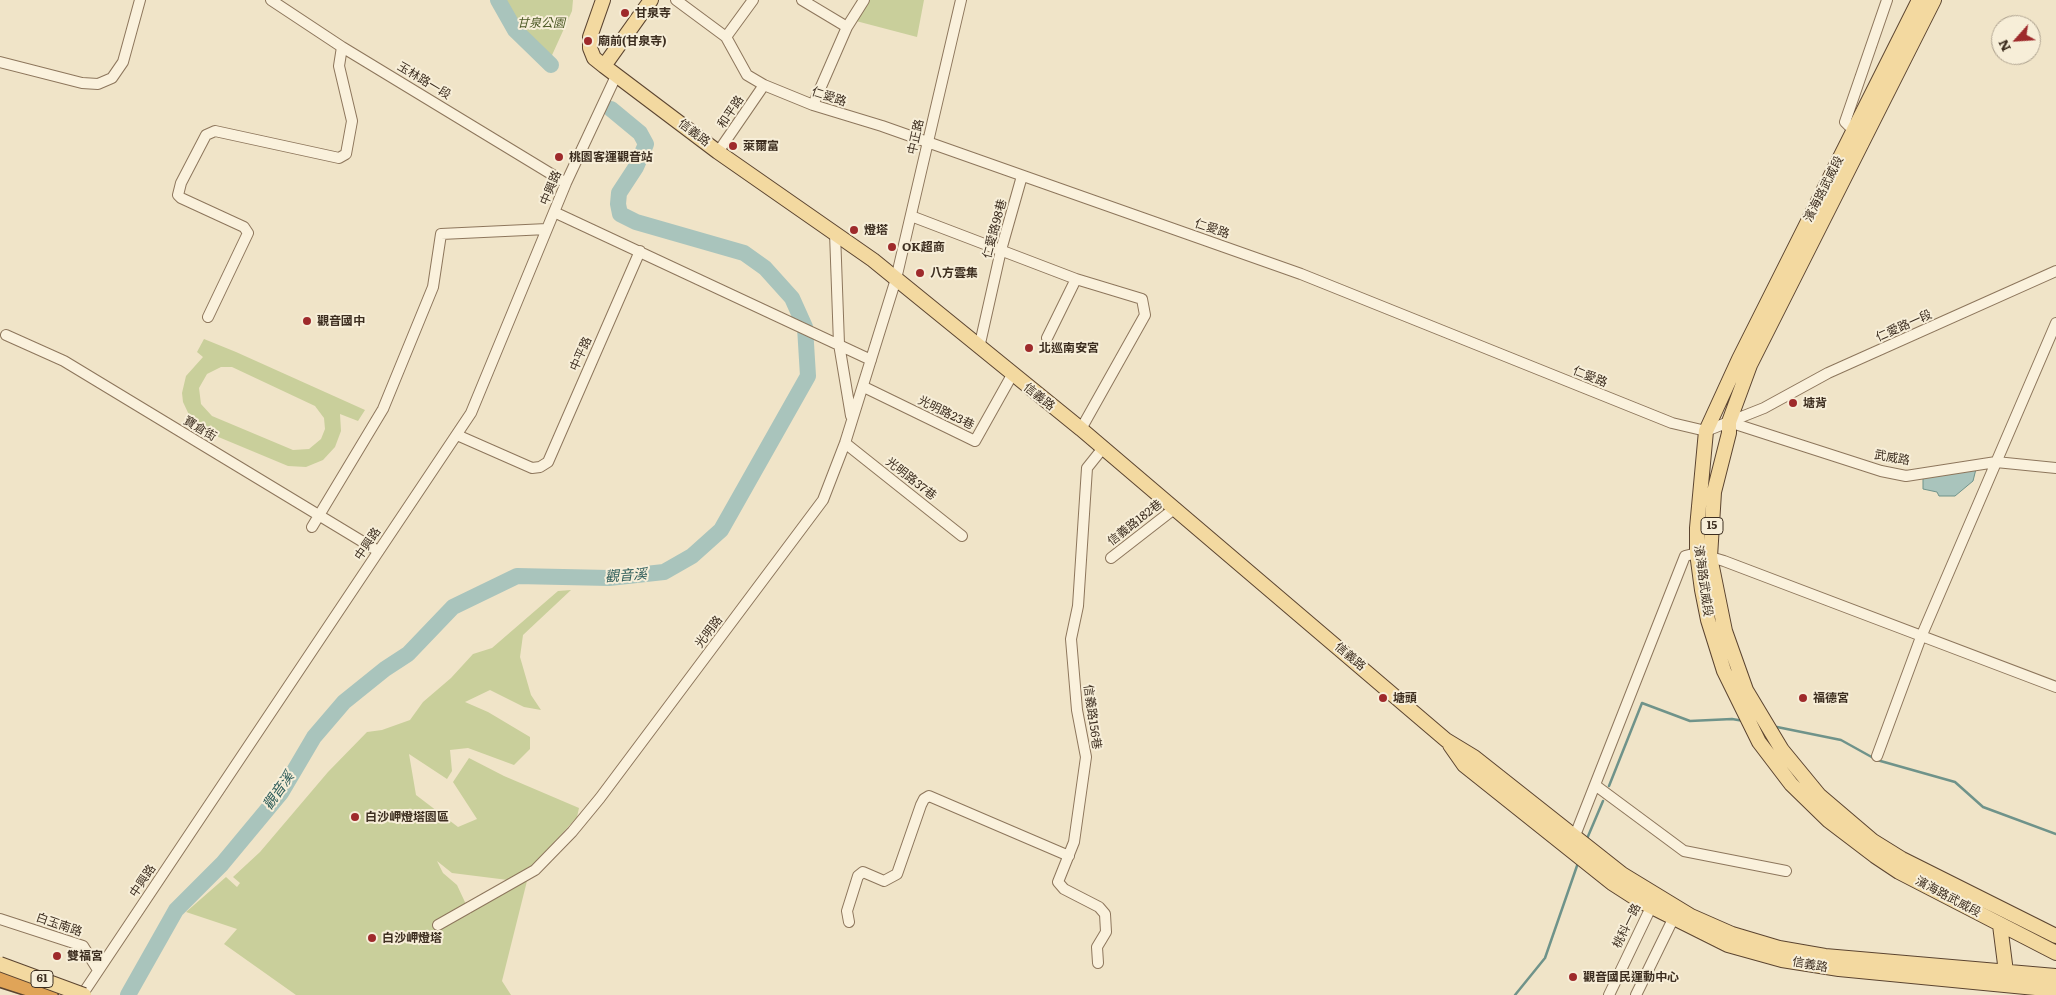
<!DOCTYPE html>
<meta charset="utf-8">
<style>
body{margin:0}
#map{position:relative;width:2056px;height:995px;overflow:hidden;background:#f0e4c8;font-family:Literata,serif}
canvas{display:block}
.north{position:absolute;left:1991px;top:15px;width:50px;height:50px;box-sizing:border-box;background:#f7eed8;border:1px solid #ada18e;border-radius:50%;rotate:244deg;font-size:14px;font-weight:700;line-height:20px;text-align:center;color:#3d2e20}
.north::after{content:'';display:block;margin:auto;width:18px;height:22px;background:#9e2a2b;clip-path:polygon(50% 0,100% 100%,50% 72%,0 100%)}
</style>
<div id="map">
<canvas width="2056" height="995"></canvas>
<div class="north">N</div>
</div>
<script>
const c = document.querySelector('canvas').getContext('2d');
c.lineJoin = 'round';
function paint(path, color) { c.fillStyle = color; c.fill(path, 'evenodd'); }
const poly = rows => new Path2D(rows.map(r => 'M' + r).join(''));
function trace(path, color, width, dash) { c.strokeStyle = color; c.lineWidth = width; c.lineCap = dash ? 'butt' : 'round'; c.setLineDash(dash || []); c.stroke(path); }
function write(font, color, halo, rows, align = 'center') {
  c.font = font + ' Literata,"Noto Sans TC",serif'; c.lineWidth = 4; c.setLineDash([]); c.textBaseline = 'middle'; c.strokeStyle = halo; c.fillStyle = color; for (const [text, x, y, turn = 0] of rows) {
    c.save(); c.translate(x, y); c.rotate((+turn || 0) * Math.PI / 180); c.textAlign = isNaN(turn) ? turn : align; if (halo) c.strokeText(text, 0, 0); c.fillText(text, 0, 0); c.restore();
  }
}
const green = poly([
 [498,0,573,0,572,11,548,64,515,30],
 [870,0,924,0,917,37,856,21],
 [204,339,236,352,365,410,358,421,340,414,341,431,335,447,323,460,306,467,288,466,204,431,191,419,183,402,182,393,186,376,203,357,197,352],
 [221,367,232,367,315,406,324,418,325,429,321,439,309,449,293,450,212,416,201,404,199,388,207,374],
 [571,590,523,635,520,657,531,695,541,710,524,707,490,690,465,702,488,712,530,737,530,749,514,765,468,748,450,750,452,771,447,779,409,754,416,795,458,827,477,819,453,782,469,758,504,776,579,808,577,817,533,866,508,880,452,873,437,861,443,873,457,885,471,915,470,910,527,881,502,981,511,995,296,995,224,944,237,929,186,912,226,877,237,887,240,883,233,877,260,852,328,772,367,732,382,730,410,720,423,702,451,678,473,654,492,648,558,591]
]);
const water = poly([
 [1976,469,1973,481,1955,496,1939,496,1937,492,1923,489,1923,477,1976,469]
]);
const stream = poly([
 [1777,727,1841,740,1877,760,1955,782,1983,807,2056,834],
 [1609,786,1642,703,1690,721,1732,719,1744,721],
 [1586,841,1603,801],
 [1515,995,1545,958,1578,863]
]);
const river = poly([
 [498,0,515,30,551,65],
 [128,995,176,910,222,864,281,793,314,737,344,702,385,669,408,654,453,607,517,576,609,578,664,572,692,556,721,530,808,376,805,327,792,298,765,268,744,253,636,222,620,214,618,204,619,193,636,167,646,144,640,133,611,109]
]);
const minor = poly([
 [271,0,342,47,566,183],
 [676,0,726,37,747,75,764,85,813,105,882,126,1301,274,1672,423,1706,431,1764,408,1828,373,2056,271],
 [802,0,847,27],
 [726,37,753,0],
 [0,62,82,83,98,84,112,78,123,62,140,0],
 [813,105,847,27,864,0],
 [1854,131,1845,122,1887,0],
 [718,152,764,85],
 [554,212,871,360],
 [911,216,1076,279,1142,299,1145,315,1081,429],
 [835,233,839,344,851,416],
 [208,317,248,233,244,227,181,198,178,195,181,183,206,135,215,131,339,158,346,154,352,121,339,66,342,47],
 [6,335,64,361,378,551],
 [1047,338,1076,279],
 [979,348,1001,250,1022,176],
 [866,388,975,441,1012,375],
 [1729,422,1881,471,1906,476,1996,462,2056,468],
 [457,435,532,468,540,467,548,462,640,251],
 [845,443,962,536],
 [312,527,383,409,433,287,441,234,547,229],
 [1111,558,1174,509],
 [1877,756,1921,637,2056,323],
 [1595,785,1684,851,1786,871],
 [1574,838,1685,556,1697,553,1724,561,2056,687],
 [0,919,83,946,98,970],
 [849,922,847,911,858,876,863,872,884,881,897,874,921,805,924,799,929,796,1069,856],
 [438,925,535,870,572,832,600,798,823,500,845,443,896,279,961,0],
 [1098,963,1097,947,1106,932,1105,914,1099,907,1064,889,1058,882,1074,842,1086,757,1077,710,1071,639,1078,606,1087,468,1103,448],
 [82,995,471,413,566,183,616,76],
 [1609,995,1654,901],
 [1636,995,1676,913]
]);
const major = poly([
 [603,0,590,37,590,48,594,58,604,66,718,152,873,260,1081,429,1446,740,1474,757,1622,874,1691,916,1732,934,1779,948,1825,956,2056,976],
 [1919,0,1739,359,1706,431,1697,528,1697,553,1702,590,1708,620,1724,671,1759,742,1791,784,1829,821,1875,856,1899,872,2056,953],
 [1934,0,1750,365,1729,422,1729,433,1714,492,1710,557,1725,631,1746,690,1782,750,1819,795,1873,841,1902,859,2056,936],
 [604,66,651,0],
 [1450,745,1464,765,1612,883,1640,901,1728,945,1782,960,1839,969,2056,990],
 [2000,925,2006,972]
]);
const highway = poly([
 [0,979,50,995]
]);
const majorBridge = poly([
 [0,964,84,995]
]);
const markers = [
 [625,13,5,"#9e2a2b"],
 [588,41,5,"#9e2a2b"],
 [733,146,5,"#9e2a2b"],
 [559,157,5,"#9e2a2b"],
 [854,230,5,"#9e2a2b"],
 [892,247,5,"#9e2a2b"],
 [920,273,5,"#9e2a2b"],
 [307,321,5,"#9e2a2b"],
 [1029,348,5,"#9e2a2b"],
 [1793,403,5,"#9e2a2b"],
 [1383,698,5,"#9e2a2b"],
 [1803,698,5,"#9e2a2b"],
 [355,817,5,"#9e2a2b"],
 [372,938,5,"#9e2a2b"],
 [57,956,5,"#9e2a2b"],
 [1573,977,5,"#9e2a2b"]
];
const shields = [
 [1712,526,22],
 [42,979,22]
];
const shieldNames = [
 ["15",1712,526],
 ["61",42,979]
];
const poiNames = [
 ["甘泉寺",635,13],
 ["廟前(甘泉寺)",598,41],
 ["萊爾富",743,146],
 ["桃園客運觀音站",569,157],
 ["燈塔",864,230],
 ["OK超商",902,247],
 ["八方雲集",930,273],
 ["觀音國中",317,321],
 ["北巡南安宮",1039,348],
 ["塘背",1803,403],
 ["塘頭",1393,698],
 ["福德宮",1813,698],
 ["白沙岬燈塔園區",365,817],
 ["白沙岬燈塔",382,938],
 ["雙福宮",67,956],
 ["觀音國民運動中心",1583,977]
];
const parkNames = [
 ["甘泉公園",541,23]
];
const streetNames = [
 ["玉林路一段",424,81,31],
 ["仁愛路",829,97,18],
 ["和平路",731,112,-56],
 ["信義路",694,133,37],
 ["中正路",916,137,-77],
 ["中興路",551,188,-67],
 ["濱海路武威段",1824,189,-63],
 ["仁愛路98巷",995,229,-75],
 ["仁愛路",1212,229,19],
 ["仁愛路一段",1904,326,-24],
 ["中平路",581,354,-66],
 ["仁愛路",1590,377,22],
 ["信義路",1039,397,38],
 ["光明路23巷",946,413,26],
 ["寶倉街",200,429,31],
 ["武威路",1892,458,10],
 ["光明路37巷",911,479,38],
 ["信義路182巷",1135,523,-38],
 ["中興路",368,544,-56],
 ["濱海路武威段",1703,581,82],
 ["光明路",709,632,-53],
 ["信義路",1350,657,40],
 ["信義路156巷",1092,717,82],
 ["中興路",143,881,-56],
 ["濱海路武威段",1948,897,28],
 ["白玉南路",59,925,19],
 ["桃科一路",1627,926,-64],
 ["信義路",1810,965,10]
];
const waterNames = [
 ["觀音溪",626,576,-4],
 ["觀音溪",279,791,-55]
];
paint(green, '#c9cf9b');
paint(water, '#a9c4bc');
trace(water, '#6f938a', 1);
trace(stream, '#6f938a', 2.5);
trace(river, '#a9c4bc', 16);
trace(minor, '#8d765c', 12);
trace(major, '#5b4430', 16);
trace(highway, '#5b4430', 18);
trace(minor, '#faf1dc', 10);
trace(major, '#f3d9a0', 14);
trace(highway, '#e0a458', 15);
trace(majorBridge, '#5b4430', 16, []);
trace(majorBridge, '#f3d9a0', 14);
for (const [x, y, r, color] of markers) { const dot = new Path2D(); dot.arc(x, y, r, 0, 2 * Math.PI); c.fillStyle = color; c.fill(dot); trace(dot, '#f7eed8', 2); }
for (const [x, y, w] of shields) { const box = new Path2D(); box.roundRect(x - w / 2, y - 8.5, w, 17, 4); c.fillStyle = '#f7eed8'; c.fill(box); trace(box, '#3d2e20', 1); }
write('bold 11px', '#3d2e20', null, shieldNames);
write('bold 12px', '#3d2e20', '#f7eed8', poiNames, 'left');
write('italic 12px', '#4d5a26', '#f7eed8', parkNames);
write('12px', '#3d2e20', '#f7eed8', streetNames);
write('italic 14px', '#2f5d5a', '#f7eed8', waterNames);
</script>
